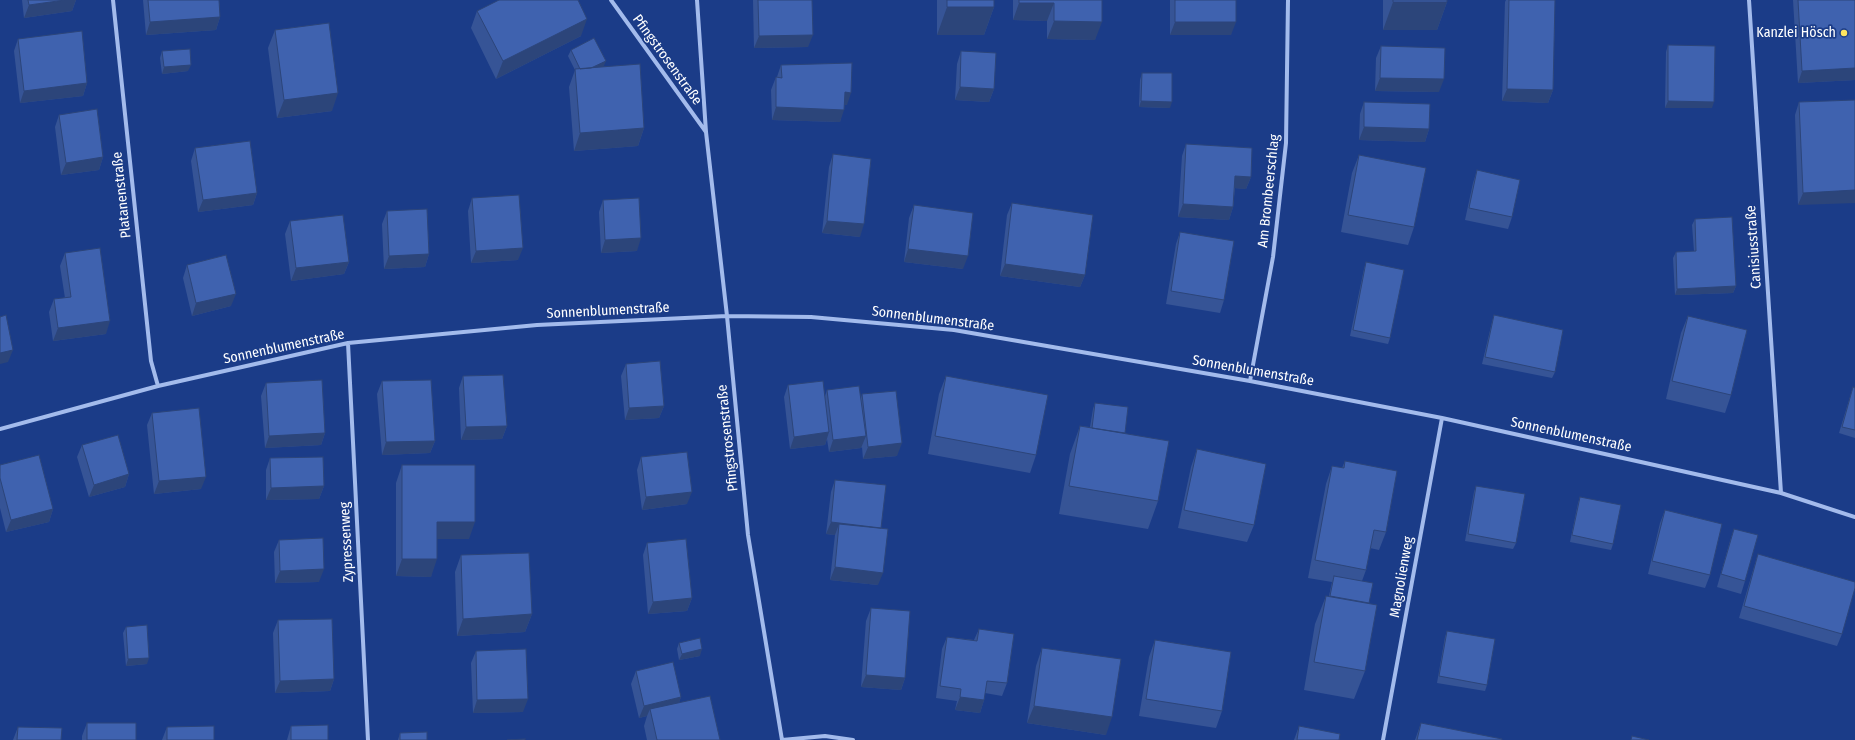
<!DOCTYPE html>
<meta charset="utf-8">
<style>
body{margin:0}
canvas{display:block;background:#1b3c88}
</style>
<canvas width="1855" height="740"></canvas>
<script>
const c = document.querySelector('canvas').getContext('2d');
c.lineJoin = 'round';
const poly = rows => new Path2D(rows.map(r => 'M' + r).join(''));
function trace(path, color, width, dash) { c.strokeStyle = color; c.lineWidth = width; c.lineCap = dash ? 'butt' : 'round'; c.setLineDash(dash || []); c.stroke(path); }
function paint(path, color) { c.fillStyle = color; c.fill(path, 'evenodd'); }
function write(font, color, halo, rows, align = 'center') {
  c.font = font + ' "Fira Sans Condensed",sans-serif'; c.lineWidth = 3.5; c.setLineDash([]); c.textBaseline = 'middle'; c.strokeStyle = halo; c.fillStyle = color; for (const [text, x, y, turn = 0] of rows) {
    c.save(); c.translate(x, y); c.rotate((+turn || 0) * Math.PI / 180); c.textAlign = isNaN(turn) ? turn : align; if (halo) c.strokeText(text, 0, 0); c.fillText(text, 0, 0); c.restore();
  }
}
const minor = poly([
 [113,0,151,361,158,386],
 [611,0,706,132],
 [697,0,706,132,727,316,748,535,782,740],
 [1749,0,1781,493],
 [348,343,368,740],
 [1250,381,1273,257,1286,143,1288,0],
 [0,429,158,386,348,343,537,325,727,316,811,317,954,330,1250,381,1442,418,1781,493,1855,517],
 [782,740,825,736,853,740],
 [1383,740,1442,418]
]);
const wall = poly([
 [22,0,76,0,72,11,24,18],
 [143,0,219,0,220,17,216,30,146,35],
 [753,0,812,0,808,47,754,48],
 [937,0,994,0,994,7,984,35,937,35],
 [1013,0,1102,0,1095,40,1047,39,1047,21,1013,20],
 [1170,0,1236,0,1231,35,1170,35],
 [1383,0,1447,0,1447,2,1437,30,1383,30],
 [1506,0,1555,0,1553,90,1548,103,1502,101,1505,2],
 [1793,0,1855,0,1855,80,1798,83],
 [477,11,581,36,496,79,471,28],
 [275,30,332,111,277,118,268,48],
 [18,39,87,83,83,96,20,103,14,51],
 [1668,45,1712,108,1665,108,1666,52],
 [1381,46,1439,92,1375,91,1376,58],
 [571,50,603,67,644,128,638,146,574,151,569,87,575,70,568,56],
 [162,51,188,71,162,74,160,58],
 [961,51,994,89,989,102,955,100,957,64],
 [781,65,847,105,844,105,840,122,772,120,771,90,776,77,777,77],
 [1142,73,1170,108,1139,107,1140,80],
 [1855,100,1798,205,1795,115,1799,102],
 [1364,102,1429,129,1425,142,1359,140,1360,114],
 [59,115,103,157,99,170,61,175,55,127],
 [1186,144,1251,177,1246,189,1235,188,1233,207,1229,220,1178,217,1182,156],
 [195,148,257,193,253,205,198,212,191,161],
 [833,154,860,237,822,233,829,167],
 [1359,155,1414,227,1408,245,1341,232,1352,173],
 [1477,170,1512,217,1508,229,1465,220,1473,183],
 [472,198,518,260,471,263,468,211],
 [603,200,637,251,601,253,599,212],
 [1012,203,1085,275,1080,287,1000,276,1007,215],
 [914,205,963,269,904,262,909,218],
 [387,211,429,254,425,267,384,269,382,224],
 [1695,219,1736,286,1733,293,1675,295,1673,258,1676,252,1694,251,1692,225],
 [290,221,349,262,344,274,291,281,285,234],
 [1180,232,1224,300,1220,313,1166,304,1176,244],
 [65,253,106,334,53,341,49,312,54,299,65,298,60,266],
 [1366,262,1390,338,1388,344,1350,336,1364,269],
 [187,265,231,306,192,316,183,278],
 [1494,315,1555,372,1552,378,1482,364,1492,322],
 [1688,316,1731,395,1725,413,1666,399,1681,333],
 [626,364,664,406,659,418,625,420,621,376],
 [463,376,507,426,502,439,461,440,459,388],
 [946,376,1036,455,1030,473,928,454,939,394],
 [382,381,435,441,430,453,382,455,377,394],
 [266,383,325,433,321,445,265,448,261,396],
 [788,385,825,396,827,390,861,398,862,394,897,456,863,459,862,447,861,448,829,452,827,439,825,445,790,449,784,397],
 [1853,387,1855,388,1855,438,1839,433],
 [1095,403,1125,433,1158,501,1148,529,1059,514,1070,454,1080,426,1090,427,1093,409],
 [152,413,201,489,154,494,147,425],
 [82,445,129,474,125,487,89,497,77,457],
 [1197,449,1254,525,1247,542,1178,528,1191,467],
 [641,457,687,504,642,510,637,470],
 [270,458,324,486,319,499,266,500,266,470],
 [1345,461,1386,532,1379,550,1370,548,1366,570,1362,581,1369,603,1365,671,1354,699,1304,690,1315,624,1326,596,1329,596,1332,582,1308,578,1326,484,1332,466,1342,468],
 [0,465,53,509,49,522,6,532,0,508],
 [402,465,469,539,437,539,431,577,396,576,396,483],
 [835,480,880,529,878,585,830,580,835,535,826,534,831,492],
 [1476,486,1516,543,1513,549,1465,541,1474,492],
 [1580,497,1613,544,1611,550,1570,542,1578,503],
 [1665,510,1710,575,1705,588,1648,574,1660,523],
 [1734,529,1745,581,1741,594,1717,587,1730,541],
 [279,540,319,582,275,583,274,552],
 [647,543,692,598,687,611,648,614,643,555],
 [1758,554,1842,634,1837,646,1739,618,1754,567],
 [461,555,532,614,525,632,457,636,455,572],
 [871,608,905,678,901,690,861,687,866,621],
 [278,620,334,679,330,691,275,693,273,633],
 [126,627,147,664,126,666,123,633],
 [979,629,1007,683,1002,696,985,693,984,700,980,713,955,710,957,701,936,698,942,649,947,637,974,640],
 [1447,631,1487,685,1485,691,1437,683,1445,637],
 [1155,640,1222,711,1216,728,1139,716,1149,657],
 [679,643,700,656,679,660,677,649],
 [1042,648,1106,735,1027,723,1036,666],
 [476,651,523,712,473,713,471,663],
 [636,671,681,697,679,702,720,740,647,740,644,726,647,716,639,718,631,684],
 [87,723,136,740,82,740,82,736],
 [1421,723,1502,740,1415,740],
 [291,726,328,740,287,740],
 [1299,726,1339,740,1294,740],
 [18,727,61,740,13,740],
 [167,727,214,740,162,740],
 [400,733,427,740,398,740]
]);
const shadedWall = poly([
 [65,0,76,0,72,11,24,18,29,5],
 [1393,2,1447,2,1437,30,1383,30],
 [1019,3,1054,3,1047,21,1013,20],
 [947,7,994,7,984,35,937,35],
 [220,17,216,30,146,35,150,22],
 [587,19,581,36,496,79,503,61],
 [1054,21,1102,22,1095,40,1047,39],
 [1175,22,1236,22,1231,35,1170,35],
 [813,35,808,47,754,48,759,36],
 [606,61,603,68,582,73],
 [191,65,188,71,162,74,164,67],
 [1855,68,1855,80,1798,83,1802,71],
 [1380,78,1444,79,1439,92,1375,91],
 [87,83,83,96,20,103,24,91],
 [960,87,994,89,989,102,955,100],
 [1507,89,1553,90,1548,103,1502,101],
 [845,92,851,93,847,105,840,105],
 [338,93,332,111,277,118,284,100],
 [1141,101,1172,102,1170,108,1139,107],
 [1668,101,1714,102,1712,108,1665,108],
 [776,107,844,110,840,122,772,120],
 [1364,127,1429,129,1425,142,1359,140],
 [644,128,638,146,574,151,580,133],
 [103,157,99,170,61,175,66,163],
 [1235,176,1251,177,1246,189,1231,188],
 [1855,190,1855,203,1798,205,1803,193],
 [257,193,253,205,198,212,203,200],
 [1183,204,1233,207,1229,220,1178,217],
 [827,221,864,224,860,237,822,233],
 [641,238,637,251,601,253,605,240],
 [523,248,518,260,471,263,476,251],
 [908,249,968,256,963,269,904,262],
 [429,254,425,267,384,269,389,256],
 [349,262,344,274,291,281,296,268],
 [1005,264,1085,275,1080,287,1000,276],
 [1736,286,1733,293,1675,295,1677,289],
 [236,294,231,306,192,316,196,303],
 [110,321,106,334,53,341,58,328],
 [13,350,8,362,0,364,0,353],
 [664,406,659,418,625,420,629,408],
 [507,426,502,439,461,440,466,427],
 [829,432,825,445,790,449,794,437],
 [325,433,321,445,265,448,269,436],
 [866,436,861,448,829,452,833,440],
 [435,441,430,453,382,455,386,442],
 [902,443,897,456,863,459,868,447],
 [129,474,125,487,89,497,94,485],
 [206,477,201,489,154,494,159,481],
 [324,486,319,499,266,500,271,488],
 [692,492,687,504,642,510,646,497],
 [53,509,49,522,6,532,11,520],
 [437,522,475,522,469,539,431,539],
 [831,522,881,528,876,540,839,524,835,535,826,534],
 [402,559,437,559,431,577,396,576],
 [835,567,883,573,878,585,830,580],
 [324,569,319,582,275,583,280,571],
 [692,598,687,611,648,614,653,602],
 [532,614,525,632,457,636,463,619],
 [702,649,700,656,679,660,682,654],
 [149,658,147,664,126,666,128,659],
 [866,675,905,678,901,690,861,687],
 [334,679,330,691,275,693,280,681],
 [681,697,677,709,650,709,647,716,639,718,644,706],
 [960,697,984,700,980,713,955,710],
 [528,699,523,712,473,713,477,700],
 [1034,706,1112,717,1106,735,1027,723]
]);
const building = poly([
 [28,0,65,0,29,5,28,0],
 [148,0,219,0,220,17,150,22,148,0],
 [499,0,578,0,587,19,503,61,477,11,499,0],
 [758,0,812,0,813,35,759,36,758,0],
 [947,0,994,0,994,7,947,7,947,0],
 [1019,0,1102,0,1102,22,1054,21,1054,3,1019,3,1019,0],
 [1175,0,1236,0,1236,22,1175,22,1175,0],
 [1393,0,1447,0,1447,2,1393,2,1393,0],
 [1509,0,1555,0,1553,90,1507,89,1509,0],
 [1798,0,1855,0,1855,68,1802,71,1798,0],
 [329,23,338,93,284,100,275,30,329,23],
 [82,31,87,83,24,91,18,39,82,31],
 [594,38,606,61,591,68,580,69,571,50,594,38],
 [1668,45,1715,46,1714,102,1668,101,1668,45],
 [1381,46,1445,48,1444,79,1380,78,1381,46],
 [190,49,191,65,164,67,162,51,190,49],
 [961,51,996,53,994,89,960,87,961,51],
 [852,63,851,93,845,92,844,110,776,107,776,77,782,78,781,65,852,63],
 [640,64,644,128,580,133,575,69,640,64],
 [1142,73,1172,73,1172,102,1141,101,1142,73],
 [1855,100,1855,190,1803,193,1799,102,1855,100],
 [1364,102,1430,104,1429,129,1364,127,1364,102],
 [97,109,103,157,66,163,59,115,97,109],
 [250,141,257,193,203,200,195,148,250,141],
 [1186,144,1252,148,1251,177,1235,176,1233,207,1183,204,1186,144],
 [833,154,871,159,864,224,827,221,833,154],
 [1359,155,1426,168,1414,227,1348,215,1359,155],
 [1477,170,1520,180,1512,217,1469,208,1477,170],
 [519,195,523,248,476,251,472,198,519,195],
 [639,198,641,238,605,240,603,200,639,198],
 [1012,203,1093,215,1085,275,1005,264,1012,203],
 [914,205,973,213,968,256,908,249,914,205],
 [427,209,429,254,389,256,387,211,427,209],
 [343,215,349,262,296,268,290,221,343,215],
 [1732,217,1736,286,1677,289,1676,252,1696,251,1695,219,1732,217],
 [1180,232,1234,241,1224,300,1171,291,1180,232],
 [100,248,110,321,58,328,54,299,71,297,65,253,100,248],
 [226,255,236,294,196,303,187,265,226,255],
 [1366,262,1404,270,1390,338,1353,330,1366,262],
 [6,315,13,350,0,353,0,317,6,315],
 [1494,315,1563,330,1555,372,1485,357,1494,315],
 [1688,316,1747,330,1731,395,1672,381,1688,316],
 [660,361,664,406,629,408,626,364,660,361],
 [503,375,507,426,466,427,463,376,503,375],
 [946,376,1048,395,1036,455,935,436,946,376],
 [322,380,325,433,269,436,266,383,322,380],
 [431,380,435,441,386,442,382,381,431,380],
 [823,381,829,432,794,437,788,385,823,381],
 [859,386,866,436,833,440,827,390,859,386],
 [1853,387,1855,388,1855,430,1842,427,1853,387],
 [896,391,902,443,868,447,862,394,896,391],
 [1095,403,1128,407,1125,433,1092,428,1095,403],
 [199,408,206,477,159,481,152,413,199,408],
 [1080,426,1169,441,1158,501,1069,486,1080,426],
 [118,435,129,474,94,485,82,445,118,435],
 [1197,449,1266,464,1254,525,1184,510,1197,449],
 [687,452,692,492,646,497,641,457,687,452],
 [39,455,53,509,11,520,0,478,0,465,39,455],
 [323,457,324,486,271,488,270,458,323,457],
 [1345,461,1397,471,1386,532,1374,530,1366,570,1315,560,1332,466,1344,468,1345,461],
 [402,465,475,465,475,522,437,522,437,559,402,559,402,465],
 [835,480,886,485,881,528,831,522,835,480],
 [1476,486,1525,494,1516,543,1468,534,1476,486],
 [1580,497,1621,505,1613,544,1572,535,1580,497],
 [1665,510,1722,524,1710,575,1652,561,1665,510],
 [839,524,888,529,883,573,835,567,839,524],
 [1734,529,1758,535,1745,581,1721,574,1734,529],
 [323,538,324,569,280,571,279,540,323,538],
 [686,539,692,598,653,602,647,543,686,539],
 [529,553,532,614,463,619,461,555,529,553],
 [1758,554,1855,582,1855,588,1842,634,1744,606,1758,554],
 [1334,576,1373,583,1369,603,1330,596,1334,576],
 [1326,596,1377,605,1365,671,1314,662,1326,596],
 [871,608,910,611,905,678,866,675,871,608],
 [332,619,334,679,280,681,278,620,332,619],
 [147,625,149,658,128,659,126,627,147,625],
 [979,629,1014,634,1007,683,987,681,984,700,960,697,961,689,940,686,947,637,977,641,979,629],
 [1447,631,1495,639,1487,685,1439,676,1447,631],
 [700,638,702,649,682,654,679,643,700,638],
 [1155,640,1231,652,1222,711,1146,699,1155,640],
 [1042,648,1121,659,1112,717,1034,706,1042,648],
 [526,649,528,699,477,700,476,651,526,649],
 [673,662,681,697,644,706,636,671,673,662],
 [710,696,720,740,657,740,650,709,710,696],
 [87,723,136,723,136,740,87,740,87,723],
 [1421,723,1502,739,1502,740,1417,740,1421,723],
 [328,725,328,740,291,740,291,726,328,725],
 [214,726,214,740,167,740,167,727,214,726],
 [1299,726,1340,734,1339,740,1297,740,1299,726],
 [18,727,62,728,61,740,17,740,18,727],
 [427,732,427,740,400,740,400,733,427,732],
 [1632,736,1649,740,1631,740,1632,736],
 [525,739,525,740,507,740,525,739]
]);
const markers = [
 [1844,33,4,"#fee560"]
];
const poiNames = [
 ["Kanzlei Hösch",1836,33]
];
const streetNames = [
 ["Pfingstrosenstraße",667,60,54],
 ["Am Brombeerschlag",1269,191,-84],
 ["Platanenstraße",122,195,-96],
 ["Canisiusstraße",1754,247,-94],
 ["Sonnenblumenstraße",608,311,-3],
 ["Sonnenblumenstraße",933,319,7],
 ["Sonnenblumenstraße",284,347,-12],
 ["Sonnenblumenstraße",1253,371,10],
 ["Sonnenblumenstraße",1571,435,12],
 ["Pfingstrosenstraße",728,438,-96],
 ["Zypressenweg",347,542,-93],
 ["Magnolienweg",1402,577,-80]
];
trace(minor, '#a3bbec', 4);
paint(wall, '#365496');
paint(shadedWall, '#2c457a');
paint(building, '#3f62af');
trace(building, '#2c457a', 1);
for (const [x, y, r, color] of markers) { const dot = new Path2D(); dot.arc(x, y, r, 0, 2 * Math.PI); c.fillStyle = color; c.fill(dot); trace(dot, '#1b3c88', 1.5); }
write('14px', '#fff', '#1b3c88', poiNames, 'right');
write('14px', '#fff', '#1b3c88', streetNames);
</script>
